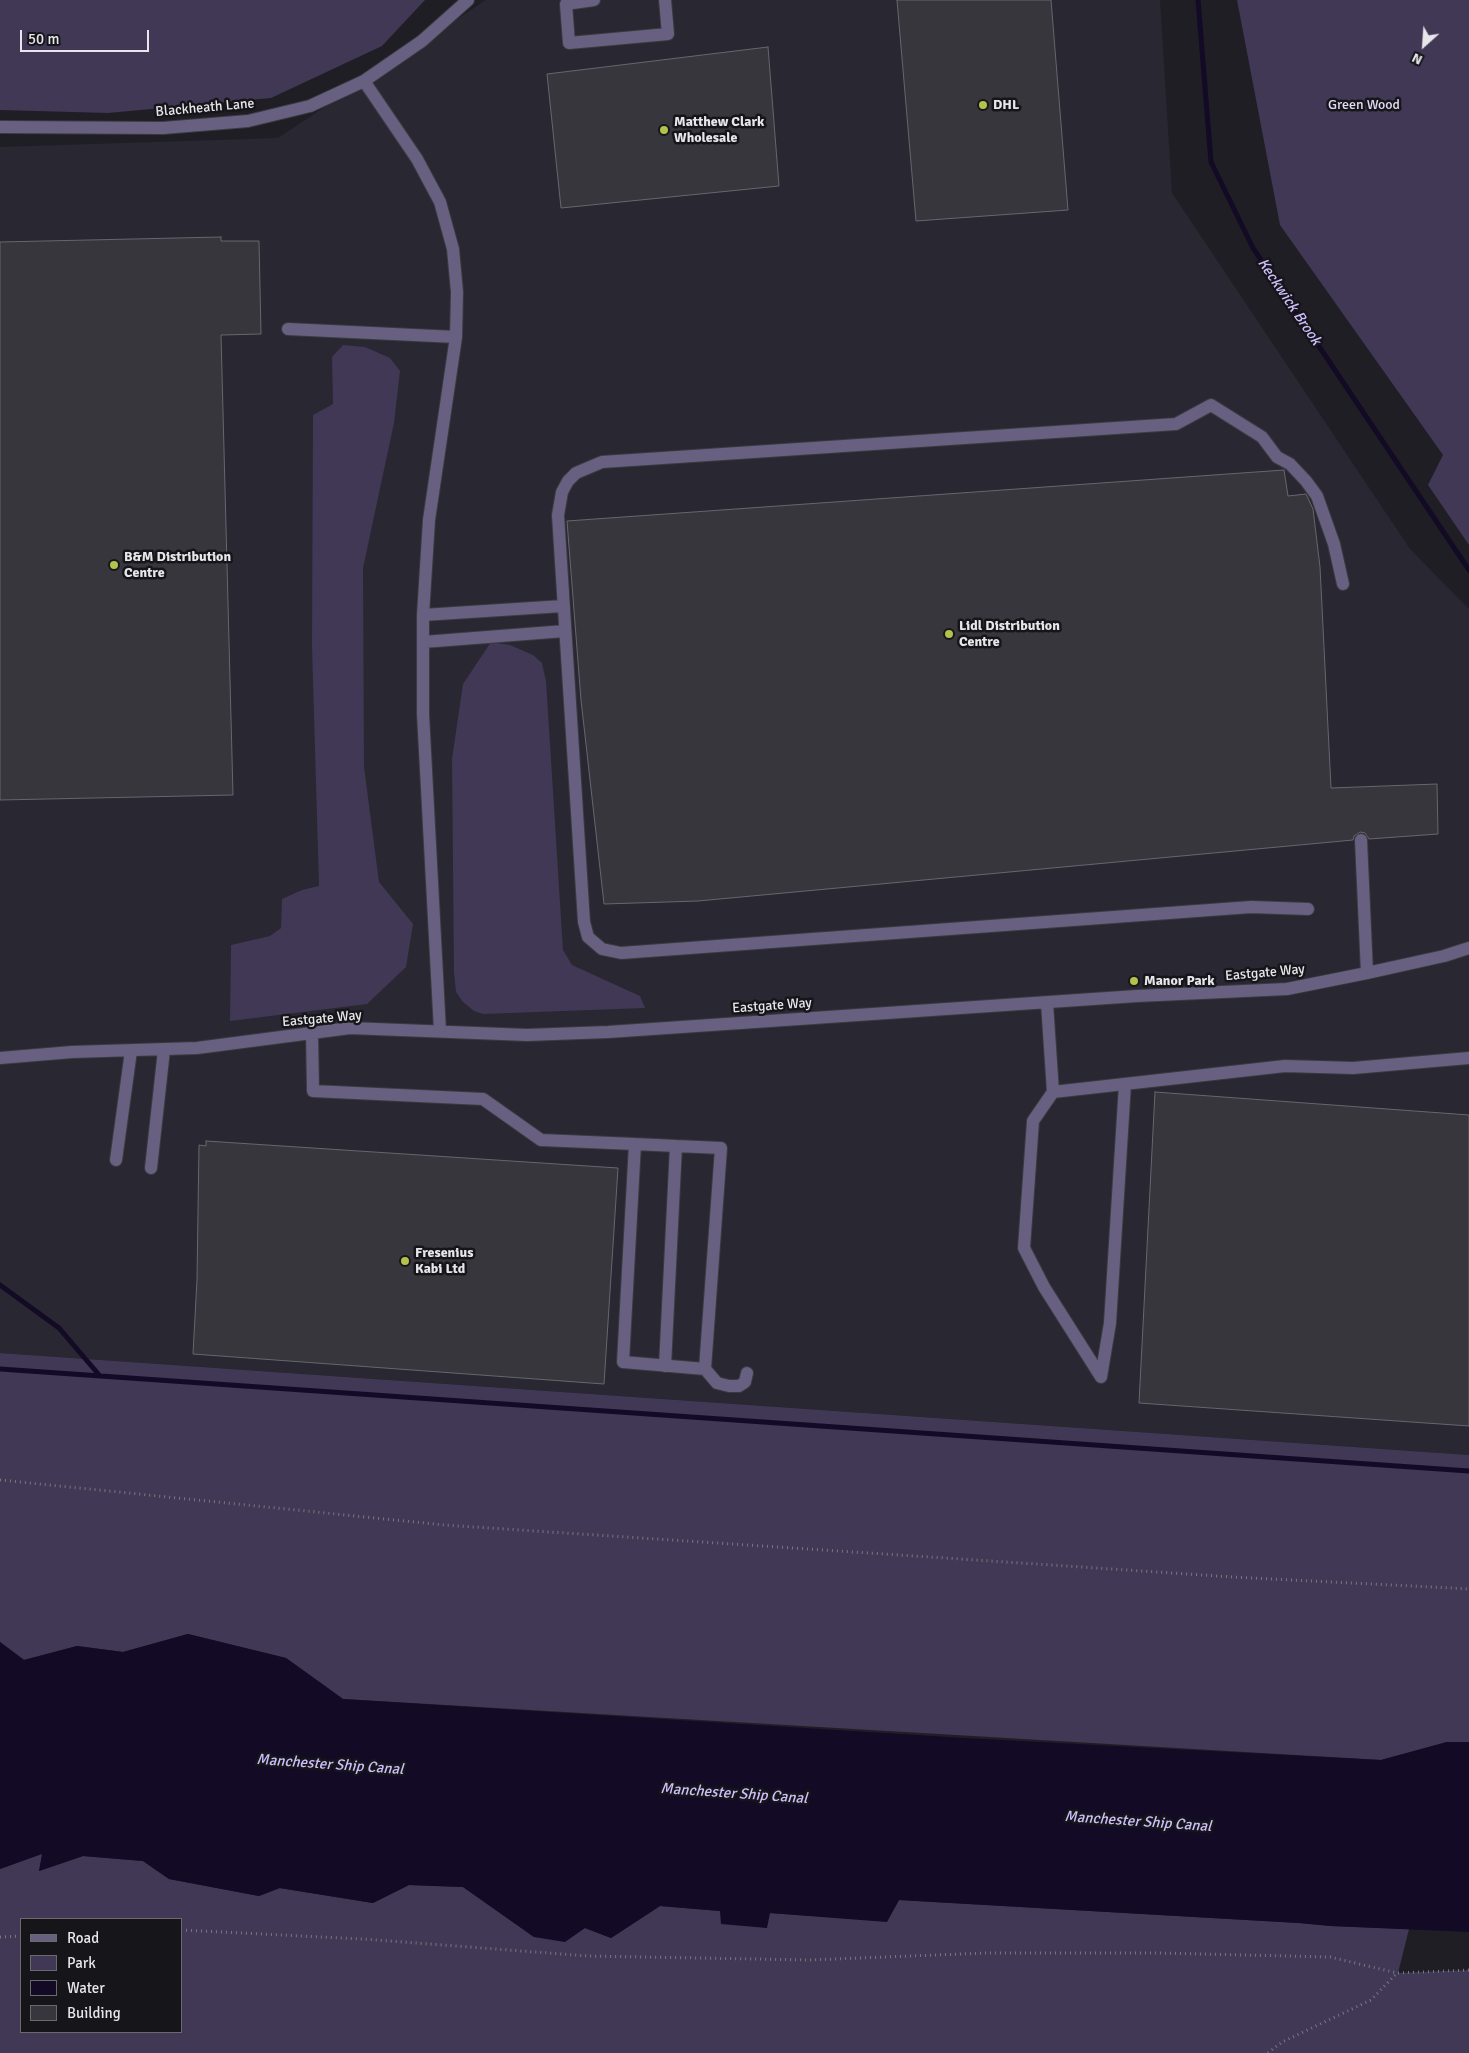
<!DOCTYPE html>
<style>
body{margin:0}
#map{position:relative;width:1469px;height:2053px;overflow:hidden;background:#1f1e24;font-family:Signika,sans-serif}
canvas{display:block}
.legend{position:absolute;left:20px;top:1918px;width:162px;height:115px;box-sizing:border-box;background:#16151a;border:1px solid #6a696d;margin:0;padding:6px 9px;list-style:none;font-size:15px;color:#e7e6ea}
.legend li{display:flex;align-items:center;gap:10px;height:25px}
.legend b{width:25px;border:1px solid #6a696d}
.north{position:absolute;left:1399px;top:20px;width:50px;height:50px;-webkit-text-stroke:4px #16151a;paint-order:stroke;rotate:206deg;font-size:14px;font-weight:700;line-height:20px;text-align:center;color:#e7e6ea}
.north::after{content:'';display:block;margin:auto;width:18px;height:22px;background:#e7e6ea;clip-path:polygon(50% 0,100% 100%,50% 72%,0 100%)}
.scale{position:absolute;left:20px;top:30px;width:129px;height:22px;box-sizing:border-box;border:2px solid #e7e6ea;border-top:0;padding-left:6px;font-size:15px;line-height:18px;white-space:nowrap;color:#e7e6ea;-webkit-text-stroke:4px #16151a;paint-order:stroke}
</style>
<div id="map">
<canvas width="1469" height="2053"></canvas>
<ul class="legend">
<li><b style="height:6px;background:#686081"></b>Road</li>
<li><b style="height:14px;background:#403855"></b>Park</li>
<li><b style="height:14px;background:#130a26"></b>Water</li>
<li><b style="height:14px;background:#37363c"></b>Building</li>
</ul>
<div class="north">N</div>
<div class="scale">50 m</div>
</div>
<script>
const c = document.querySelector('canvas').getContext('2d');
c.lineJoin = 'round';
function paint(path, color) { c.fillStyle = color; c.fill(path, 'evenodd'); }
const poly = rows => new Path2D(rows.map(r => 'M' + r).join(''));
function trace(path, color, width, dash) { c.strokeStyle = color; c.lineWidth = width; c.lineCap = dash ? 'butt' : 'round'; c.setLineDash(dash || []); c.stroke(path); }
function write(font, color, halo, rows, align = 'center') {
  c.font = font + ' Signika,sans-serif'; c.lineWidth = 5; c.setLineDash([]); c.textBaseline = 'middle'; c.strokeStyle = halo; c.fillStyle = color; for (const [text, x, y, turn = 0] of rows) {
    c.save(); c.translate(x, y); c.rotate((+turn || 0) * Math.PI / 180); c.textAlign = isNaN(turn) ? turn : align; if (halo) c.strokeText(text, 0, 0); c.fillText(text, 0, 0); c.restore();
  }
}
const built = poly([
 [486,0,1160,0,1172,193,1410,549,1469,609,1469,1455,0,1353,0,147,278,138]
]);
const green = poly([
 [0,0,425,0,382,46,271,98,108,113,0,110],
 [1237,0,1469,0,1469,545,1428,485,1443,455,1280,225],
 [343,345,365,347,390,358,400,371,394,423,363,568,364,767,379,882,413,924,406,967,367,1004,230,1021,231,945,270,936,281,928,282,899,302,890,319,886,312,646,313,415,333,404,332,357],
 [491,642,510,645,533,655,542,663,546,681,563,950,572,965,640,996,645,1008,483,1014,474,1011,463,1002,456,992,454,972,452,759,463,684],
 [0,1353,1469,1455,1469,1742,1447,1742,1381,1760,343,1699,286,1658,188,1634,123,1652,77,1646,24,1660,0,1642],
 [43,1853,39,1871,83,1856,143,1861,169,1879,259,1896,279,1888,373,1903,409,1885,463,1887,534,1937,585,1928,611,1938,660,1906,720,1911,766,1928,769,1913,887,1921,899,1900,1299,1923,1331,1926,1409,1929,1398,1973,1469,1970,1469,2053,0,2053,0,1869],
 [21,1919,181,1919,181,2032,21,2032]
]);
const water = poly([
 [188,1634,286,1658,343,1699,964,1738,1381,1760,1447,1742,1469,1742,1469,1932,1331,1926,1299,1923,899,1900,887,1922,770,1913,767,1928,721,1924,720,1911,660,1906,611,1938,585,1928,565,1942,534,1937,463,1887,409,1885,373,1903,280,1888,259,1896,169,1879,143,1861,83,1856,39,1871,42,1854,0,1869,0,1642,24,1660,77,1646,123,1652]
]);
const stream = poly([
 [1198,0,1211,162,1253,248,1469,570],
 [0,1285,59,1328,100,1376],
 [0,1369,1469,1471]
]);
const building = poly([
 [897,0,1051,0,1068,210,916,221,897,0],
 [768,47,779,186,561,208,547,74,768,47],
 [221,237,221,241,259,241,261,334,221,335,233,795,0,800,0,242,221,237],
 [1284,470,1288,496,1306,494,1313,509,1320,567,1331,788,1437,784,1438,834,1369,839,1365,833,1360,832,1354,836,1353,840,698,901,604,904,581,700,567,521,1284,470],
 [1155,1092,1469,1115,1469,1426,1139,1403,1155,1092],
 [206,1141,618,1168,604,1384,193,1354,197,1280,199,1145,206,1146,206,1141]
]);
const path = poly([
 [0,1480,444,1525,1233,1577,1469,1589],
 [181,1930,363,1939,588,1956,810,1960,986,1953,1159,1953,1330,1957,1397,1973,1469,1970],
 [0,1937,21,1936],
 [1268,2053,1282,2042,1371,2000,1397,1973]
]);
const minor = poly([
 [594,0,566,4,569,43,668,34,665,0],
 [364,81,417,159,440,202,453,249,457,292,456,337,429,520,423,615,423,714,440,1031],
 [0,127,163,128,248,121,310,106,364,81,422,41,468,0],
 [288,329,456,337],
 [423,615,563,606],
 [423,642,565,631],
 [1361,840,1367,973],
 [1308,909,1251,907,621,953,602,949,588,937,584,922,558,515,562,492,568,481,576,473,602,462,1176,424,1211,405,1262,437,1277,457,1290,464,1306,481,1317,496,1334,544,1343,584],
 [1047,1003,1053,1092,1285,1066,1353,1068,1469,1058],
 [312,1033,313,1091,483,1099,541,1140,635,1144,676,1146,721,1148,705,1369,623,1362,635,1144],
 [0,1058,72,1052,197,1048,350,1028,527,1035,608,1032,1137,996,1287,989,1367,973,1444,956,1469,948],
 [1053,1092,1033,1121,1024,1248,1044,1287,1101,1377,1110,1323,1125,1084],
 [116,1160,131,1051],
 [151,1168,164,1050],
 [665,1366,676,1146],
 [705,1369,717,1383,729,1386,739,1386,745,1382,747,1373]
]);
const markers = [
 [983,105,5,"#b3c24b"],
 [664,130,5,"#b3c24b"],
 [114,565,5,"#b3c24b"],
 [949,634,5,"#b3c24b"],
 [1134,981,5,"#b3c24b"],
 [405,1261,5,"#b3c24b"]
];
const poiNames = [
 ["DHL",993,105],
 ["Matthew Clark",674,122],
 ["Wholesale",674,138],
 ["B&M Distribution",124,557],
 ["Centre",124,573],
 ["Lidl Distribution",959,626],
 ["Centre",959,642],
 ["Manor Park",1144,981],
 ["Fresenius",415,1253],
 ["Kabi Ltd",415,1269]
];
const parkNames = [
 ["Green Wood",1364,105]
];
const streetNames = [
 ["Blackheath Lane",205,108,-5],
 ["Eastgate Way",1265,973,-5],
 ["Eastgate Way",772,1006,-4],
 ["Eastgate Way",322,1019,-5]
];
const waterNames = [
 ["Keckwick Brook",1289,302,56],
 ["Manchester Ship Canal",330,1765,4],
 ["Manchester Ship Canal",734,1794,4],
 ["Manchester Ship Canal",1138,1822,4]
];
paint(built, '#292732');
paint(green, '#403855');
paint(water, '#130a26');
trace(stream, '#130a26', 5);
paint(building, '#37363c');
trace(building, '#67666d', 1);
trace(minor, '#3b3a40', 14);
trace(path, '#79787e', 3, [1, 4]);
trace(minor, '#686081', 12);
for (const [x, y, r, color] of markers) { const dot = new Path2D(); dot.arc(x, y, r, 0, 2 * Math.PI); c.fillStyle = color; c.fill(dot); trace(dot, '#16151a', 2); }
write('bold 14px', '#e7e6ea', '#16151a', poiNames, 'left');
write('14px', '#e2dcf5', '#16151a', parkNames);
write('14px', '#e7e6ea', '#16151a', streetNames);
write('italic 15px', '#cdbefc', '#16151a', waterNames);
</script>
